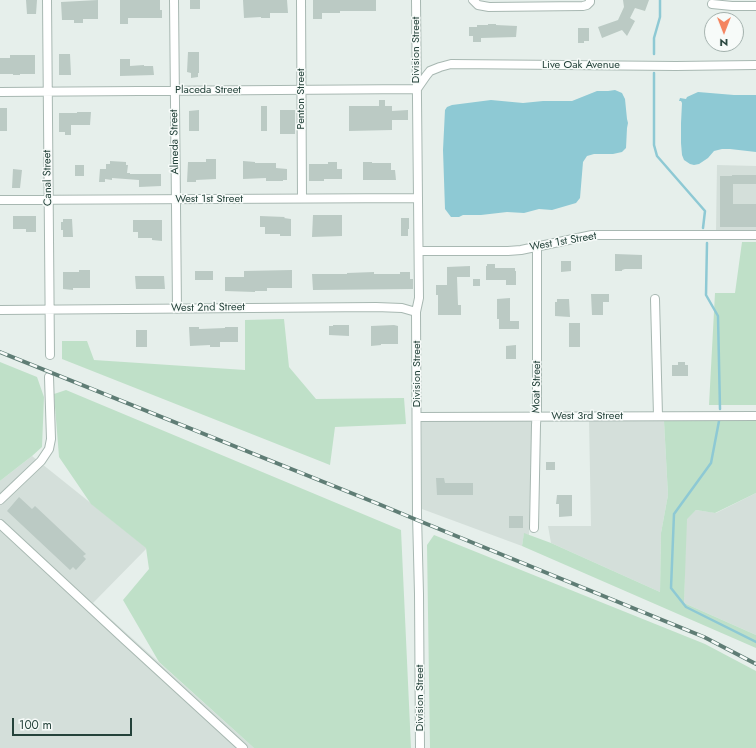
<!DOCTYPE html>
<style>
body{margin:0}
#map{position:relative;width:756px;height:748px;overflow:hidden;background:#e6efeb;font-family:Jost,sans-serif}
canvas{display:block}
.north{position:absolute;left:704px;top:12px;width:40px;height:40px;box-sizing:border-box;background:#f7fbf9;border:1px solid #a3b1ad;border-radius:50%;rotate:180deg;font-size:11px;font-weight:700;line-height:16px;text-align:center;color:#24423a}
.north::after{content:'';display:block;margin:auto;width:14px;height:18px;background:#f4845f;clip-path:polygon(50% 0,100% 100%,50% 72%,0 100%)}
.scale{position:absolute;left:12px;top:718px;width:120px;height:18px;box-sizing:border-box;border:2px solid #24423a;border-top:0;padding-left:5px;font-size:12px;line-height:14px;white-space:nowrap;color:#24423a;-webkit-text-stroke:3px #f7fbf9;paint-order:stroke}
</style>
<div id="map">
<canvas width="756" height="748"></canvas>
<div class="north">N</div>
<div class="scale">100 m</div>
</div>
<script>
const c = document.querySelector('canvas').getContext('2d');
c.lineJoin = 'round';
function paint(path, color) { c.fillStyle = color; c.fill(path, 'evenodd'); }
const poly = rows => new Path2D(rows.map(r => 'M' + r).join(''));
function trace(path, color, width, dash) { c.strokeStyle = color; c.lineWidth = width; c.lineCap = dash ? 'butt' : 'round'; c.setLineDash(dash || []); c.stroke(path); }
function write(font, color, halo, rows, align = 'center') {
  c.font = font + ' Jost,sans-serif'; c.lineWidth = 3; c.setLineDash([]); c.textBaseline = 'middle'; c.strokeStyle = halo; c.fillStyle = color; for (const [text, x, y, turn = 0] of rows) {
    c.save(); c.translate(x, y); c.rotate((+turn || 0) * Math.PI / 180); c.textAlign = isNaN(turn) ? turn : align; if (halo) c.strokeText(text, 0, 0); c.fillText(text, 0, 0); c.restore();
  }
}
const built = poly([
 [717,165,756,166,756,231,716,232],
 [589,420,664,421,668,495,661,533,660,592,551,543,548,526,591,526],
 [422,421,532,421,529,535,524,534,522,546,422,509],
 [32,456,147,548,93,603,254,748,0,748,0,481],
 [756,493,756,635,684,603,686,519,696,510,716,513]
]);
const green = poly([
 [742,242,756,242,756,405,709,405,715,293,735,293],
 [284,319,289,367,316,399,404,398,406,424,335,427,330,465,62,359,62,341,87,341,94,360,245,370,245,320],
 [0,362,37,377,44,397,42,447,32,456,0,481],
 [66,390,401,530,411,748,254,748,159,662,123,600,149,569,146,548,91,504,59,457,54,394],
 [756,419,756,493,715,513,696,510,687,519,684,603,756,635,756,648,522,546,524,533,551,543,660,592,661,533,668,495,664,421],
 [434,535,705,644,756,671,756,748,430,748,427,545]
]);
const water = poly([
 [615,90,622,93,625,99,627,119,628,123,627,128,626,148,622,152,613,154,594,154,587,156,583,162,580,198,576,203,552,210,539,209,524,213,507,212,481,215,463,215,459,217,451,217,445,209,443,150,445,110,447,107,452,105,491,100,523,103,543,101,572,101,597,91,608,91],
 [698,92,734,95,756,95,756,152,730,149,722,149,714,151,708,158,699,164,694,165,690,164,684,160,682,155,681,143,681,123,682,103,681,101,679,101,680,98,686,99,687,97]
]);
const stream = poly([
 [654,54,654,38,660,17,660,0],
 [654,73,654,145,657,156,705,211,703,228],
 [707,243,706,295,718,316,720,409],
 [719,421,711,463,674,514,671,588,686,607,756,642]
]);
const building = poly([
 [26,0,37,0,36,14,27,14],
 [98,0,98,19,83,19,83,23,74,23,74,20,62,20,61,2],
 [120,0,160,0,160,10,162,10,162,18,128,18,128,24,120,24],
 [190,0,200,0,200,9,190,9],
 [243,0,287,0,288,13,270,13,270,18,261,18,261,17,244,18],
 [313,0,376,0,376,11,340,11,340,13,322,13,322,19,313,19],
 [623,0,649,0,645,11,635,8,630,18,635,21,627,36,622,30,602,38,598,27,618,20,624,7],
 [488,24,496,24,496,25,517,26,516,37,481,38,481,42,473,42,473,36,469,36,469,27,477,27,477,25,488,25],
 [578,28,589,28,589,41,584,41,584,43,578,43],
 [188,52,199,52,199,73,198,73,198,77,191,78,191,73,187,72],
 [59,54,70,54,71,75,59,75],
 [10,55,35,55,35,74,20,74,20,75,13,75,13,74,0,74,0,58,10,58],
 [120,59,130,59,130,66,144,65,144,66,153,66,154,75,120,76],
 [379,100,385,100,385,106,392,106,392,111,408,110,408,120,392,120,392,130,349,131,349,106,379,106],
 [261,106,267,106,267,131,261,131],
 [0,108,7,108,7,131,0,131],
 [199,110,199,131,189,131,189,111],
 [280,110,295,110,295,134,280,134],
 [77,112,91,112,90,125,71,125,71,135,65,135,65,132,59,132,59,113,77,113],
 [206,159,216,159,216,179,196,180,196,182,187,182,188,162,206,162],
 [110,161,126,162,126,165,128,165,127,173,130,173,130,174,161,174,161,186,139,187,139,180,112,178,112,180,105,179,105,182,99,182,100,169,106,169,106,164,110,164],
 [243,161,255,162,255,163,276,163,276,168,287,169,287,180,283,180,283,181,266,181,266,178,243,179],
 [328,162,337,162,337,169,342,169,342,179,324,179,324,181,309,181,309,164,328,164],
 [363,162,372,162,372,163,391,163,391,170,395,170,396,180,363,180],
 [75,165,84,165,84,176,75,176],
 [13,169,22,170,20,188,12,188],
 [732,175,756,175,756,184,733,184,733,204,756,204,756,227,720,227,720,176,732,176],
 [313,215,342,215,342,236,312,237],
 [13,216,36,216,36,232,26,232,26,229,13,229],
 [260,216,285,217,284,218,291,219,291,236,280,236,280,234,265,234,265,227,260,227],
 [401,218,409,218,409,229,408,229,408,236,401,236],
 [63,219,72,219,73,237,63,237,63,230,61,230,61,222,63,222],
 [133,220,162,220,162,241,152,240,152,238,138,238,138,232,133,232],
 [615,254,642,255,642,269,625,269,622,270,622,271,615,271],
 [561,261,571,261,571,271,561,272],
 [487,264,495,264,495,268,515,268,515,271,516,271,516,285,506,285,506,280,486,280,486,266,487,266],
 [470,266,470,277,457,277,458,305,461,305,461,315,438,315,438,295,436,295,436,285,447,285,447,267],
 [79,270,90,270,90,288,73,288,73,290,63,289,63,272,79,272],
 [292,270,292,288,267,288,267,291,255,291,255,292,225,291,225,277,244,277,244,271],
 [195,271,213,271,213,280,195,280],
 [374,272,374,274,400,274,400,272,410,272,410,279,413,279,413,289,313,290,312,274,347,274,347,273],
 [135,276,164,276,165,289,136,289],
 [473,279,480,279,480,286,473,286],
 [591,294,609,294,609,302,603,302,603,315,592,315],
 [510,298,510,321,519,321,519,329,499,329,499,319,497,319,497,299],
 [557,299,569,299,570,317,555,316,555,302,557,302],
 [569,323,580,323,580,347,569,347],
 [333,325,349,325,349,336,329,335,329,326,333,326],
 [394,325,398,326,398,344,381,344,381,345,371,346,371,326],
 [189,327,199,327,199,329,225,328,225,327,238,327,238,342,220,342,220,347,210,347,210,345,190,346],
 [136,330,147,330,147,347,136,347],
 [516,345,516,359,506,359,506,346],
 [678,362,685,362,685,365,688,365,688,376,672,376,672,365,678,365],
 [546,462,555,462,555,470,546,470],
 [436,478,444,478,445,483,473,483,473,495,437,495],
 [557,495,572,495,572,516,559,517,559,504,556,504],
 [19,497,32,509,35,506,86,554,83,556,86,559,76,570,73,567,70,570,7,511],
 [509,516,523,516,523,528,509,528]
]);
const minor = poly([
 [47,0,50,355],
 [174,0,177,309],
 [301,0,302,198],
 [416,0,419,298,416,312,417,515,419,594,420,748],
 [473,0,478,5,489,7,583,6,587,5,590,2,590,0],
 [712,4,732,6,756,6],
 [0,92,417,89,426,76,430,71,440,67,451,64,676,66,756,65],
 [0,200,418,198],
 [419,251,508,251,521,250,592,235,756,235],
 [655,299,658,416],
 [0,310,376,307,402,308,416,312],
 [417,417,756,416],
 [0,500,41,461,49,449,51,439,49,377],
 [0,524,124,639,243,748],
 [534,528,536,425,537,409,537,246]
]);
const rail = poly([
 [0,352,381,505,417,520,704,637,756,664]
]);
const streetNames = [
 ["Division Street",416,50,-90],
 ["Live Oak Avenue",581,65],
 ["Placeda Street",208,90],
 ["Penton Street",301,99,-90],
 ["Almeda Street",175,142,-91],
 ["Canal Street",48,178,-91],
 ["West 1st Street",209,199],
 ["West 1st Street",563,242,-10],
 ["West 2nd Street",208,308,-1],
 ["Division Street",417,374,-90],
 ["Moat Street",537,387,-89],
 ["West 3rd Street",587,416],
 ["Division Street",420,698,-90]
];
paint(built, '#d4dfda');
paint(green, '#bfe0c8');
paint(water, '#8ec9d4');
trace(stream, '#8ec9d4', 2.5);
paint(building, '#bbcac4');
trace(minor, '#a8b8b2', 10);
trace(minor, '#fff', 8);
trace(rail, '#5f7d75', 4);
trace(rail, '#f7fbf9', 2.5, [8]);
write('11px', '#24423a', '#f7fbf9', streetNames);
</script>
